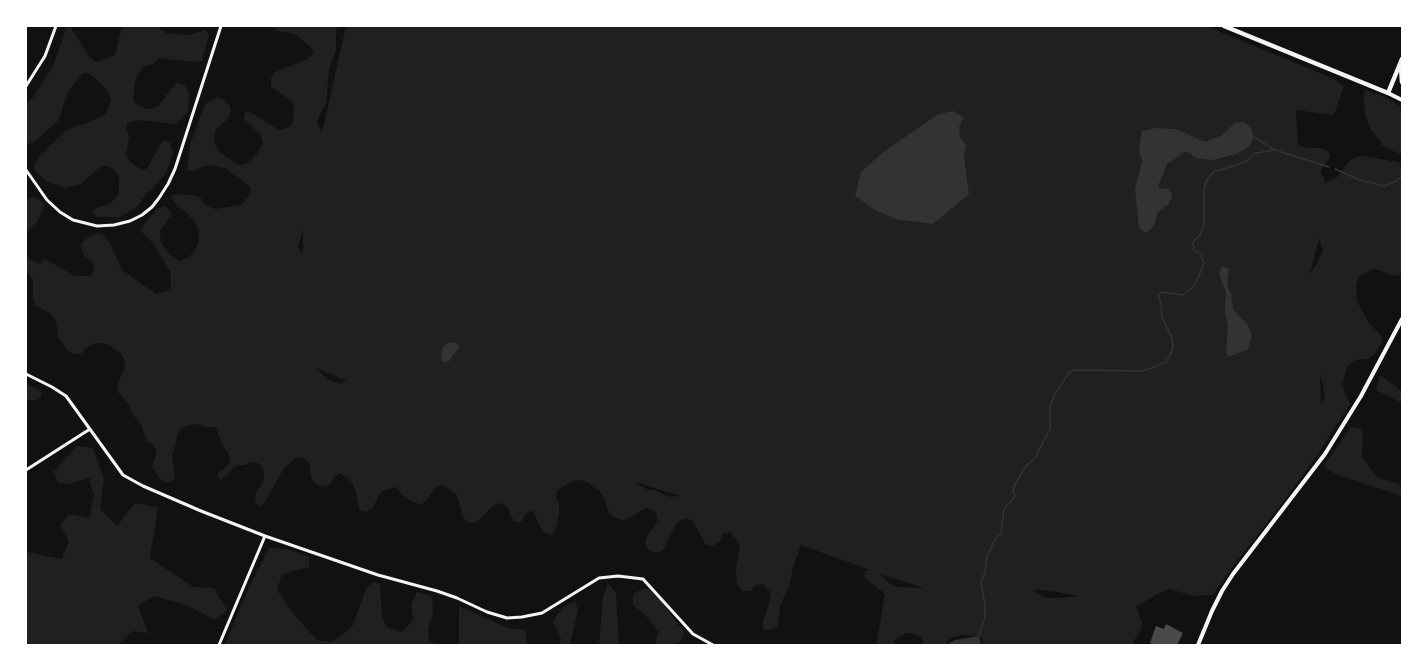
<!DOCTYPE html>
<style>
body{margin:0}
#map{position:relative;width:1428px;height:671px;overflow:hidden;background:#111;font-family:"DM Sans",sans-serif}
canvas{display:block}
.frame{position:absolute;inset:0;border:27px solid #fff;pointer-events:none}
</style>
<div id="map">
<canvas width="1428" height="671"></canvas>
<div class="frame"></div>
</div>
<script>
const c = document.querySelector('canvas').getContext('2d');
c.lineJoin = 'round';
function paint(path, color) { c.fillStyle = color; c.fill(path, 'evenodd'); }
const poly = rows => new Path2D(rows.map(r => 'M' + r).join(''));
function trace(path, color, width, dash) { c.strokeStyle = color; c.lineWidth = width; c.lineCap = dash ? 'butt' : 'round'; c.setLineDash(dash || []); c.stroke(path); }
const green = poly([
 [67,26,70,26,90,58,97,62,115,55,122,26,157,26,166,33,190,35,205,30,209,35,202,61,193,62,159,58,153,64,145,66,138,74,135,82,133,99,135,103,143,108,151,109,158,106,175,84,179,83,186,86,189,93,188,112,176,124,140,120,127,123,126,130,129,137,126,155,130,162,137,167,143,170,147,168,163,140,170,142,173,153,166,173,153,188,147,193,137,207,120,217,98,217,95,215,93,212,96,208,111,203,119,193,119,177,115,170,108,166,100,167,81,184,66,188,47,182,34,170,34,166,40,155,65,132,75,126,88,123,106,114,111,99,106,89,94,77,87,73,83,73,68,92,58,121,33,143,26,144,26,103,32,99,53,66],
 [270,26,338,26,336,31,336,50,329,69,326,104,320,114,317,122,322,133,346,26,1206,26,1332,78,1344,86,1334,115,1296,110,1298,145,1307,148,1322,148,1329,152,1330,156,1329,159,1321,170,1321,174,1325,179,1324,183,1337,177,1351,159,1363,156,1402,163,1402,276,1390,275,1379,270,1372,269,1359,277,1356,285,1357,301,1369,323,1383,338,1382,342,1374,355,1367,359,1356,360,1347,367,1342,386,1350,404,1316,457,1283,502,1234,565,1213,595,1193,596,1170,589,1159,593,1136,607,1142,622,1141,630,1132,644,983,645,982,638,979,636,960,635,949,639,946,645,924,645,922,637,910,633,906,633,895,640,892,645,876,645,885,594,865,578,865,571,870,570,801,545,793,567,790,584,780,606,778,627,771,630,763,629,763,621,771,598,769,590,763,584,755,585,751,591,743,591,737,585,736,569,740,545,731,532,723,533,720,541,713,546,705,544,693,521,685,518,678,522,674,528,664,548,658,553,650,551,645,544,647,536,657,522,657,515,652,509,645,508,632,517,624,520,616,518,609,513,604,498,600,492,587,482,579,480,571,482,557,490,556,497,559,504,559,513,556,529,552,535,543,532,532,510,525,514,523,521,515,522,510,515,508,507,501,503,493,506,477,522,469,523,463,518,457,495,443,485,435,487,427,500,421,505,406,499,396,487,385,490,379,494,373,508,366,512,359,510,356,493,353,484,347,478,340,473,334,477,330,484,323,487,316,484,311,478,309,463,303,457,295,458,284,468,265,502,259,507,255,501,256,493,264,480,264,472,260,464,252,462,245,465,237,465,220,481,217,474,230,464,229,455,221,442,216,427,206,427,198,424,183,427,178,433,172,456,175,479,168,483,161,480,152,467,157,452,153,445,147,441,141,425,131,412,129,405,118,392,117,385,124,370,125,361,121,354,109,345,101,343,93,344,86,348,81,354,74,354,67,350,58,337,56,321,50,313,35,305,33,297,33,280,26,271,26,257,39,264,45,259,75,276,87,276,91,275,94,269,94,264,84,256,81,244,87,238,98,233,102,234,110,243,122,270,156,294,168,291,171,286,171,273,153,243,141,231,144,224,158,208,165,206,170,211,171,215,160,231,161,243,170,254,180,261,188,258,194,252,198,244,199,231,194,220,175,203,171,196,180,194,197,196,200,197,204,204,215,209,241,205,249,196,250,188,248,185,225,168,209,165,201,167,194,172,187,170,190,145,205,104,218,97,225,100,231,108,228,119,215,130,214,142,220,153,237,164,242,165,249,162,256,155,263,144,261,136,244,119,244,115,246,112,250,112,279,130,290,127,292,123,294,110,292,101,274,89,271,86,271,78,275,72,308,59,313,53,313,49,295,34,279,31],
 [303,230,303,254,298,247],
 [1319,238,1323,250,1317,264,1310,274],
 [316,368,347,381,340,384,334,382,327,379],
 [1320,373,1325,397,1324,401,1321,402],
 [632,481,680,496,669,497,655,490,648,490],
 [880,574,881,574,924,588,897,587,889,583],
 [1032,590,1044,590,1079,596,1062,598,1046,598],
 [1365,90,1385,97,1402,107,1402,155,1384,147,1370,128,1365,114,1364,98],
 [30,197,37,198,44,203,44,207,37,222,26,233,26,202],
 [1380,375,1402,391,1402,403,1376,390],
 [26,383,40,391,42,395,40,398,36,400,26,400],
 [1351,427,1363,429,1362,457,1377,477,1402,485,1402,496,1335,474,1324,466],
 [77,446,93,448,104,479,100,509,117,526,135,503,158,507,150,558,193,587,214,588,227,610,215,620,186,605,154,596,138,606,148,633,133,631,118,645,26,645,26,552,62,559,69,541,60,525,69,514,89,518,94,496,89,478,68,484,58,483,54,471],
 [269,548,286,549,309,557,309,567,282,574,277,590,296,617,317,640,332,642,352,627,366,589,372,582,380,584,382,618,387,627,402,632,413,620,411,604,417,592,432,596,433,613,428,629,429,641,439,645,225,645,245,596],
 [608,583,616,593,619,645,599,645,603,597],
 [645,588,655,593,684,632,682,640,674,645,655,645,658,632,647,617,633,605,633,594],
 [575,601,578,610,570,645,558,645,561,639,553,621,563,607],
 [459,606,508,628,525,630,527,645,456,645,459,643]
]);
const water = poly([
 [953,111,964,118,959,127,960,138,966,144,964,156,969,194,933,224,895,219,875,210,855,196,861,172,885,151,937,115],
 [1236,122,1244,122,1251,128,1254,137,1250,146,1236,154,1213,160,1196,158,1186,151,1167,164,1158,186,1161,189,1169,188,1172,195,1169,204,1158,212,1153,227,1146,233,1139,228,1135,189,1142,161,1139,150,1142,131,1155,128,1176,129,1205,142,1221,136],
 [1222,266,1229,269,1227,284,1231,294,1233,309,1247,324,1252,335,1248,349,1228,357,1226,353,1228,328,1225,312,1226,292,1219,274],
 [451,342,457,343,459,347,449,361,443,362,441,358,442,349,445,345],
 [979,636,981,645,949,645,949,643,955,640]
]);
const stream = poly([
 [1254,137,1275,150,1329,167],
 [1335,169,1360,180,1384,186,1396,181,1402,176],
 [979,636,985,617,985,605,981,583,985,572,987,556,996,538,1001,534,1004,509,1015,496,1013,491,1014,486,1025,467,1035,458,1050,429,1050,406,1056,392,1069,373,1074,370,1141,371,1152,368,1165,362,1170,356,1173,347,1172,338,1162,317,1161,304,1158,295,1163,292,1183,295,1193,287,1199,276,1204,263,1200,254,1194,250,1193,242,1200,235,1204,224,1204,189,1208,178,1214,172,1245,162,1256,153,1275,150]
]);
const building = poly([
 [1166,624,1183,633,1177,645,1155,645,1150,643,1156,626,1164,629]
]);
const minor = poly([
 [26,86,45,56,56,26],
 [26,170,47,200,60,212,73,220,97,226,114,225,130,221,142,215,152,207,159,198,168,184,175,169,221,26],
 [26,374,52,387,66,396,123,475,143,486,201,511,265,536,378,575,437,591,457,598,487,612,507,618,522,617,542,613,599,578,618,576,643,579,693,634,713,645],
 [26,470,90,429],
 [219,645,265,536]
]);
const secondary = poly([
 [1388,93,1402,100],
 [1198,645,1212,611,1222,591,1233,574,1325,454,1361,396,1402,319]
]);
const primary = poly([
 [1224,26,1388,93,1402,59],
 [1401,66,1402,82]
]);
paint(green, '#202020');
paint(water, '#333');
trace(stream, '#333', 1.5);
paint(building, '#4a4a4a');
trace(minor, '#f5f5f5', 3);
trace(secondary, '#f5f5f5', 4);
trace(primary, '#f5f5f5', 4.5);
</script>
